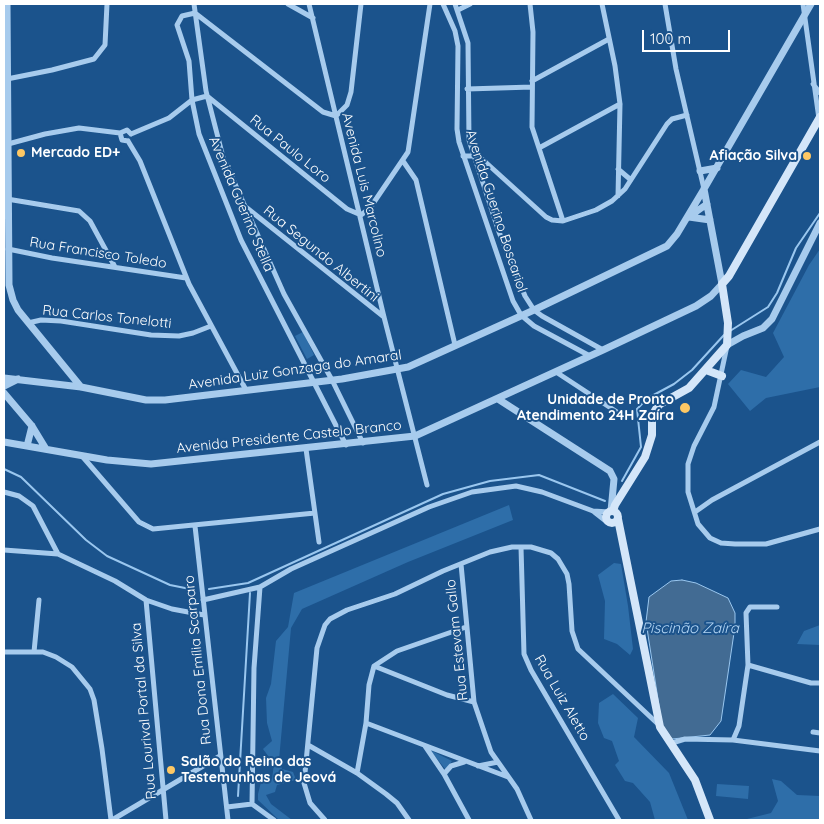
<!DOCTYPE html>
<meta charset="utf-8">
<style>
body{margin:0}
#map{position:relative;width:824px;height:824px;overflow:hidden;background:#1b538c;font-family:Quicksand,sans-serif}
canvas{display:block}
.frame{position:absolute;inset:0;border:5px solid #fff;pointer-events:none}
.scale{position:absolute;left:642px;top:30px;width:88px;height:22px;box-sizing:border-box;border:2px solid #fff;border-top:0;padding-left:6px;font-size:15px;line-height:18px;white-space:nowrap;color:#fff;-webkit-text-stroke:4px #1b538c;paint-order:stroke}
</style>
<div id="map">
<canvas width="824" height="824"></canvas>
<div class="frame"></div>
<div class="scale">100 m</div>
</div>
<script>
const c = document.querySelector('canvas').getContext('2d');
c.lineJoin = 'round';
function paint(path, color) { c.fillStyle = color; c.fill(path, 'evenodd'); }
const poly = rows => new Path2D(rows.map(r => 'M' + r).join(''));
function trace(path, color, width, dash) { c.strokeStyle = color; c.lineWidth = width; c.lineCap = dash ? 'butt' : 'round'; c.setLineDash(dash || []); c.stroke(path); }
function write(font, color, halo, rows, align = 'center') {
  c.font = font + ' Quicksand,sans-serif'; c.lineWidth = 4; c.setLineDash([]); c.textBaseline = 'middle'; c.strokeStyle = halo; c.fillStyle = color; for (const [text, x, y, turn = 0] of rows) {
    c.save(); c.translate(x, y); c.rotate((+turn || 0) * Math.PI / 180); c.textAlign = isNaN(turn) ? turn : align; if (halo) c.strokeText(text, 0, 0); c.fillText(text, 0, 0); c.restore();
  }
}
const green = poly([
 [820,249,820,387,766,398,750,411,728,384,741,370,766,377,784,357,773,333,809,265],
 [303,332,314,355,307,359,295,336],
 [509,505,513,520,408,562,302,609,291,628,279,760,282,769,293,772,296,780,277,785,275,792,266,795,271,804,292,820,279,820,258,800,258,794,261,782,272,779,274,764,263,749,272,741,267,723,266,698,271,684,276,641,288,627,294,593],
 [614,563,621,564,628,606,633,649,630,655,617,644,604,639,605,601,598,575],
 [820,625,820,645,797,644,804,631],
 [613,694,638,718,634,737,669,773,688,820,655,820,650,802,633,783,625,781,615,765,619,761,612,741,604,738,598,723,599,703],
 [430,750,452,761,446,770],
 [772,779,781,781,797,795,820,796,820,820,743,820,771,813,778,801],
 [717,784,749,786,748,799,716,796]
]);
const water = poly([
 [682,580,696,583,728,598,735,613,735,626,721,721,710,735,672,739,662,725,646,622,649,597,671,581,682,580]
]);
const stream = poly([
 [730,331,768,307,777,293,796,248,820,213],
 [4,469,21,477,86,540,107,556,170,585,195,590],
 [622,481,641,447,637,409,648,398,674,384,692,370,724,335],
 [209,589,248,583,443,494,490,481,539,475,605,501],
 [238,796,250,593]
]);
const minor = poly([
 [194,4,206,91,223,157,284,294,332,380,363,443],
 [288,4,313,18],
 [309,4,384,317,427,485],
 [443,4,455,31,458,46,457,129,459,142,513,301,521,315,534,326,590,356],
 [455,4,468,43,469,140,499,232,525,296,534,310,542,316,603,350],
 [530,4,533,32,532,127,563,221],
 [602,4,615,66,620,104,618,196],
 [665,4,676,69,704,189],
 [803,4,819,119],
 [458,10,470,4],
 [195,13,182,16,177,25,189,61,192,100,199,134,241,240,346,445],
 [195,13,323,112,336,116,347,105,351,92,361,4],
 [7,79,52,70,94,59,105,45,107,4],
 [532,81,609,39],
 [813,84,820,93],
 [467,89,532,87],
 [120,133,122,140,128,141],
 [120,133,127,130,131,134],
 [131,134,169,118,192,100,207,96,347,209,361,215,370,208,408,152,430,4],
 [128,141,140,161,189,284,246,390],
 [8,144,45,134,79,128,120,133],
 [539,148,620,104],
 [463,156,474,156,482,159,546,217,552,220,563,221,596,210,612,201,625,189,667,124,672,119,687,115],
 [403,161,416,180,455,345],
 [618,169,631,180],
 [7,199,79,211,90,221,115,267],
 [247,208,384,317],
 [8,249,52,258,186,278],
 [28,323,41,320,61,321,151,335,179,336,193,333,211,326],
 [727,346,714,407,694,446,688,464,688,492,698,524,710,538,721,543,735,544,766,544,820,529],
 [556,372,623,416],
 [306,449,319,542],
 [82,456,139,522,153,529,315,513],
 [4,492,19,496,33,506,58,554],
 [593,511,609,512],
 [695,512,712,500,820,442],
 [195,526,228,820],
 [521,547,524,654,531,670,619,820],
 [4,550,58,554,115,581,146,600,172,609,204,615],
 [461,564,474,702,491,752,517,789,531,820],
 [146,600,166,820],
 [203,600,260,587,291,569,429,507,472,492,516,486,542,492,593,511,607,522],
 [4,652,43,652,56,657,72,667,90,689,94,700,102,749,111,820],
 [34,652,39,600],
 [748,665,811,683,820,683],
 [374,666,447,695,474,702],
 [366,723,508,777],
 [813,732,820,733],
 [733,740,739,726,748,665,746,613,750,607,777,607],
 [672,743,685,739,733,740,820,751],
 [308,745,357,773,386,794,397,803,409,820],
 [425,746,444,774,469,820],
 [478,766,498,762],
 [357,773,366,723,369,685,374,666,397,651,466,627],
 [444,774,451,766,464,762],
 [252,804,254,668,260,587],
 [227,807,252,804,274,820],
 [112,820,220,756],
 [325,820,310,803,304,783,317,648,325,625,330,619,347,610,395,594,443,571,490,552,512,547,531,547,551,553,558,559,567,574,569,584,572,631,578,649,659,725]
]);
const tertiary = poly([
 [7,4,9,285,13,300,18,310,81,387],
 [700,171,717,168],
 [690,216,707,204],
 [689,217,710,220],
 [727,345,743,336,763,328,772,319,820,223],
 [4,378,81,387,146,400,165,400,342,379,408,367,534,310,667,246,677,234,704,189,811,4],
 [4,386,18,379],
 [4,393,32,426,46,449],
 [498,399,610,471,614,479,611,511],
 [4,442,107,460,151,464,415,436,603,350,696,306,711,296,722,284,704,189],
 [27,446,32,426]
]);
const secondary = poly([
 [706,370,722,376],
 '606 517a6 6 0 1 1 12 0a6 6 0 1 1-12 0Z',
 [613,511,615,505,645,457,652,435,652,416,656,409,660,404,689,388,727,345,728,323,722,284,729,276,820,117],
 [618,519,660,727,695,780,710,820]
]);
const markers = [
 [21,153,5,"#fec864"],
 [807,156,5,"#fec864"],
 [685,408,6,"#fec864"],
 [171,770,5,"#fec864"]
];
const streetNames = [
 ["Rua Paulo Loro",290,149,39],
 ["Avenida Luis Marcolino",364,185,76],
 ["Avenida Guerino Stella",241,204,67],
 ["Avenida Guerino Boscariol",496,211,72],
 ["Rua Francisco Toledo",98,253,9],
 ["Rua Segundo Albertini",321,254,39],
 ["Rua Carlos Tonelotti",107,317,6],
 ["Avenida Luiz Gonzaga do Amaral",295,370,-8],
 ["Avenida Presidente Castelo Branco",289,437,-6],
 ["Rua Estevam Gallo",457,640,-96],
 ["Rua Dona Emília Scarparo",198,660,-96],
 ["Rua Luiz Aletto",562,698,60],
 ["Rua Lourival Portal da Silva",144,711,-95]
];
const poiNames = [
 ["Mercado ED+",31,153],
 ["Afiação Silva",797,156,"right"],
 ["Unidade de Pronto",674,400,"right"],
 ["Atendimento 24H Zaíra",674,416,"right"],
 ["Salão do Reino das",181,762],
 ["Testemunhas de Jeová",181,778]
];
const waterNames = [
 ["Piscinão Zaíra",690,628]
];
paint(green, '#2e6ea9');
paint(water, '#426b93');
trace(water, '#9ac7ef', 1);
trace(stream, '#9ac7ef', 2);
trace(minor, '#a7cbed', 5);
trace(tertiary, '#a7cbed', 7);
trace(secondary, '#d4e6f9', 8);
for (const [x, y, r, color] of markers) { const dot = new Path2D(); dot.arc(x, y, r, 0, 2 * Math.PI); c.fillStyle = color; c.fill(dot); trace(dot, '#1b538c', 2); }
write('14px', '#fff', '#1b538c', streetNames);
write('bold 14px', '#fff', '#1b538c', poiNames, 'left');
write('italic 15px', '#b3d5f4', '#1b538c', waterNames);
</script>
